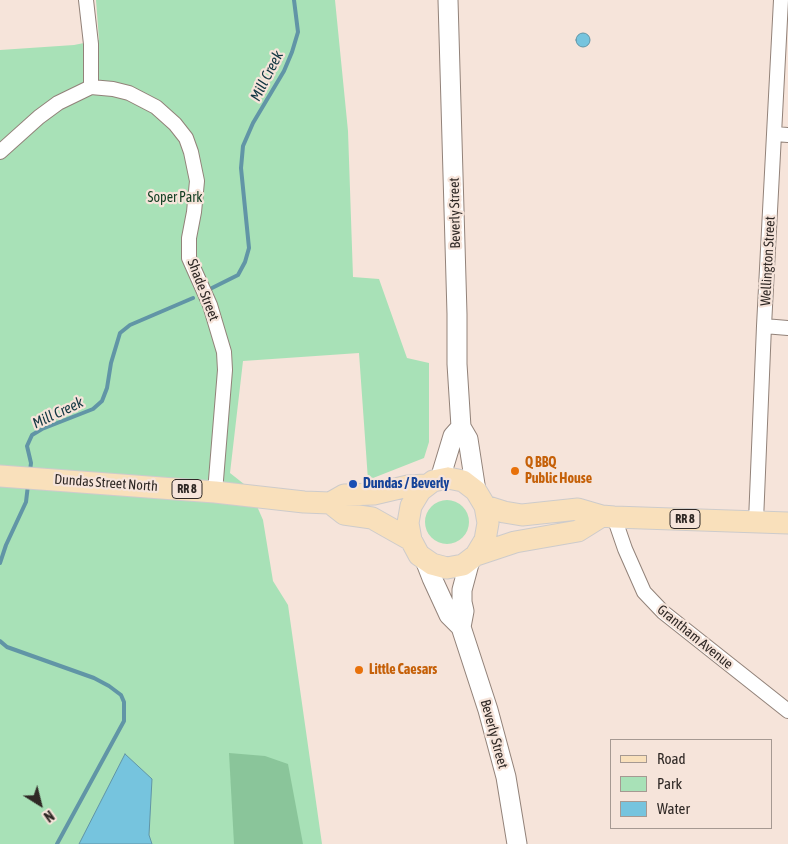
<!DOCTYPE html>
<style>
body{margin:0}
#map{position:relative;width:788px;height:844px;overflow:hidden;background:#f6e4da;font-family:"Asap Condensed",sans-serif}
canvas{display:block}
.legend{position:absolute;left:610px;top:739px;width:162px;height:90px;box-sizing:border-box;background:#f6e4da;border:1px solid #a69992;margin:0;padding:6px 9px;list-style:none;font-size:15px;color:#2f2825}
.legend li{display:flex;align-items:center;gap:10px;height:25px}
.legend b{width:25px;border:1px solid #a69992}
.north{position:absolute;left:15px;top:779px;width:50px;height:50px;-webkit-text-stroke:4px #f6e4da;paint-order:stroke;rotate:144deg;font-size:14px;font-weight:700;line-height:20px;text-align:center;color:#2f2825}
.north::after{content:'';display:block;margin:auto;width:18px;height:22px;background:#2f2825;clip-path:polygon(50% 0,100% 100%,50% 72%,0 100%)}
</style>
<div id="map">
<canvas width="788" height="844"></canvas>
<ul class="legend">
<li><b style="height:6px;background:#f9e0bb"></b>Road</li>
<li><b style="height:14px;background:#a8e1b7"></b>Park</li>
<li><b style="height:14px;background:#76c4de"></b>Water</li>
</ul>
<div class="north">N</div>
</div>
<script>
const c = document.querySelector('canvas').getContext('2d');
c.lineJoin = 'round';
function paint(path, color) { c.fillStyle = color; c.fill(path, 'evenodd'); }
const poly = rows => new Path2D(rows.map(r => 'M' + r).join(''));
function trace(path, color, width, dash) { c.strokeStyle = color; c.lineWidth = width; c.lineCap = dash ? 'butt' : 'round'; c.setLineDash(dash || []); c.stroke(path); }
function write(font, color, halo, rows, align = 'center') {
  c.font = font + ' "Asap Condensed",sans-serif'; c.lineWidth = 4.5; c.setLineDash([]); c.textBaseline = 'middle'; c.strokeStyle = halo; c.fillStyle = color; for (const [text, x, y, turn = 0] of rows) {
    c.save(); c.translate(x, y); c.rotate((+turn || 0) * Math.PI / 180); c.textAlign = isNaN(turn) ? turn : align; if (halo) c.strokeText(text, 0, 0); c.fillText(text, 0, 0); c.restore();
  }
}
const green = poly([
 [96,0,335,0,348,131,353,277,379,279,407,358,429,363,429,442,424,458,368,480,359,353,243,361,230,473,249,488,263,520,273,581,288,605,322,844,0,844,0,50,74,45,99,40],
 '425 522a22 22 0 1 1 44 0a22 22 0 1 1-44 0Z'
]);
const forest = poly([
 [229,753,265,756,288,764,303,844,234,844]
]);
const water = poly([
 '576 40a7 7 0 1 1 14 0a7 7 0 1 1-14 0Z',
 [125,754,152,779,149,835,152,844,79,844,125,754]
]);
const stream = poly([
 [210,289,238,275,245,262,249,248,241,168,243,146,253,123,284,71,292,52,298,32,294,0],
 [30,471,31,463,27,446,32,435,42,429,93,409,102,401,107,388,111,363,120,333,130,325,193,298],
 [0,563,6,545,26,502,28,485],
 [0,641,7,647,94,678,109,686,121,695,124,702,124,721,57,844]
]);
const street = poly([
 [86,0,91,44,91,87],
 [91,87,113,89,129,93,156,107,175,124,186,138,191,152,197,181,194,212,189,238,189,258,210,305,224,352,225,370,215,492],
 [775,134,788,135],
 [0,152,39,117,58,103,91,87],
 [764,326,788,328],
 [614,517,625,549,644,592,663,612,788,711],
 [756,521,764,326,781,0]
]);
const secondary = poly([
 [448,0,457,314,457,364,461,427,468,439,476,491],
 [440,479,453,436,461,427],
 [425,560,432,578,449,615,461,627],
 [470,560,462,590,462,602,464,611,461,627,488,710,506,777,517,844]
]);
const primary = poly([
 [0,476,215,492,304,502,330,503,344,495,374,494,408,486,426,485],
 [448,478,463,481,476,491,485,506,488,523,485,540,476,555,463,565,447,568,432,564,419,555,411,540,408,523,411,506,420,491,433,481,448,478],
 [330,503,344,514,372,518,411,540],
 [485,506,504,512,522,515,578,509,602,516,614,517,788,523],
 [476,555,515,542,578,531,602,516]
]);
const markers = [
 [515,471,5,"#e8710a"],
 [353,484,5,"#1a4fb4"],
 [359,670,5,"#e8710a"]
];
const shields = [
 [187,489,30],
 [685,519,30]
];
const shieldNames = [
 ["RR 8",187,489],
 ["RR 8",685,519]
];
const parkNames = [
 ["Soper Park",175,198]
];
const streetNames = [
 ["Beverly Street",455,213,-91],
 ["Wellington Street",768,261,-87],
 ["Shade Street",203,290,69],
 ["Dundas Street North",106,483,4],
 ["Grantham Avenue",695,637,39],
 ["Beverly Street",494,734,75]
];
const foodNames = [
 ["Q BBQ",525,463],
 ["Public House",525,479],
 ["Little Caesars",369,670]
];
const transitNames = [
 ["Dundas / Beverly",363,484]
];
const waterNames = [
 ["Mill Creek",267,76,-63],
 ["Mill Creek",58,413,-25]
];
paint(green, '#a8e1b7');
paint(forest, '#8ac59a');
paint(water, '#76c4de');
trace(water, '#6195a6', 1);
trace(stream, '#6195a6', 4);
trace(street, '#928279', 16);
trace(secondary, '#928279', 21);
trace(primary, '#cdcbcb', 23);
trace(street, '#fff', 14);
trace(secondary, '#fff', 19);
trace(primary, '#f9e0bb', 21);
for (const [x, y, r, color] of markers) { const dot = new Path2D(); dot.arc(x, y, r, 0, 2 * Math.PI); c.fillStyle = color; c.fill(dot); trace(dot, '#f6e4da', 2); }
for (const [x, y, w] of shields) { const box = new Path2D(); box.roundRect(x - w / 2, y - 9.5, w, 19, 4); c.fillStyle = '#f6e4da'; c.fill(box); trace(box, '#2f2825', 1); }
write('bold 12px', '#2f2825', null, shieldNames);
write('14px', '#123e22', '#f6e4da', parkNames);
write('14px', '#2f2825', '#f6e4da', streetNames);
write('bold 14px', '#c56008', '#f6e4da', foodNames, 'left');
write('bold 14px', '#164399', '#f6e4da', transitNames, 'left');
write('italic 15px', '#113642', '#f6e4da', waterNames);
</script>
